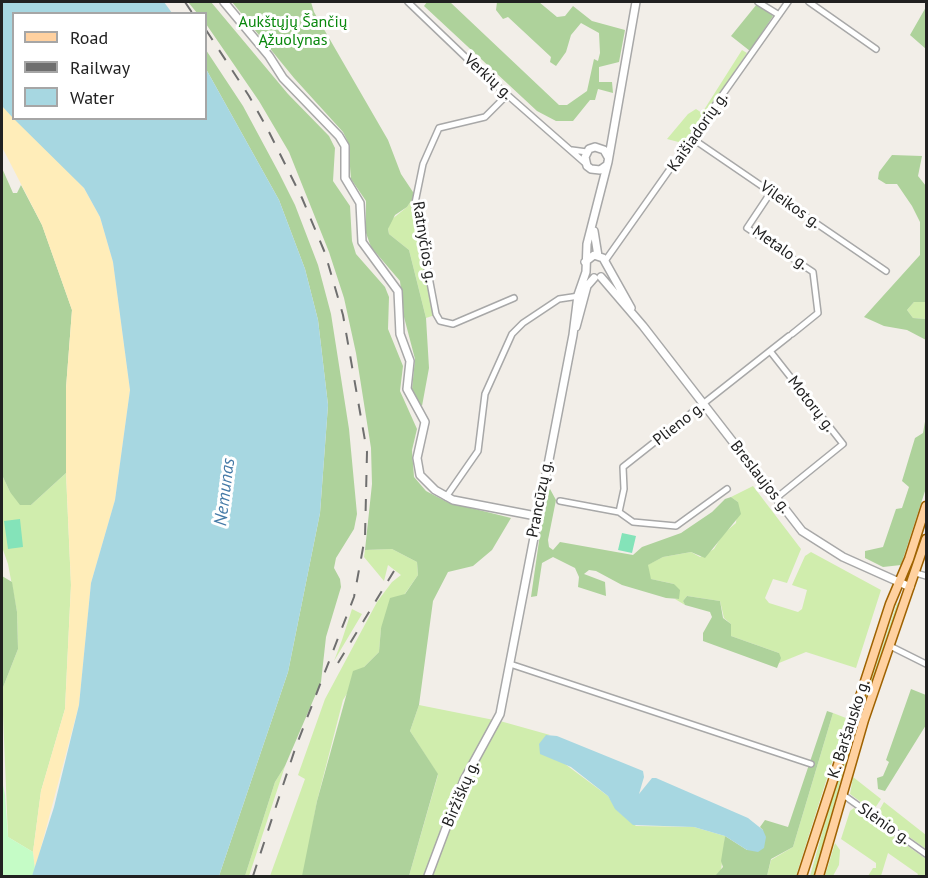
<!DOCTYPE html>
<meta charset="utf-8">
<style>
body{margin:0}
#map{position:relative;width:928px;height:878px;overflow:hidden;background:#f2eee8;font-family:"PT Sans",sans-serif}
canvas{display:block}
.frame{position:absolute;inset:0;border:3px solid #212121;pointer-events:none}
.legend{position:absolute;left:12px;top:12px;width:195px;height:108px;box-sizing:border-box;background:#fff;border:2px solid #a6a6a6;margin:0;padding:8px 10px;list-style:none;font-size:18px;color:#212121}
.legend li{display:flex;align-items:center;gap:12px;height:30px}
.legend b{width:30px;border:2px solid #a6a6a6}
</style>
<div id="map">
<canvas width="928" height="878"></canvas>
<div class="frame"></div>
<ul class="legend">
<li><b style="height:8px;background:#ffd1a0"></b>Road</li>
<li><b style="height:8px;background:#6f6f6f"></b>Railway</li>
<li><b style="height:16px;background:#a7d7e1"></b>Water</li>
</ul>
</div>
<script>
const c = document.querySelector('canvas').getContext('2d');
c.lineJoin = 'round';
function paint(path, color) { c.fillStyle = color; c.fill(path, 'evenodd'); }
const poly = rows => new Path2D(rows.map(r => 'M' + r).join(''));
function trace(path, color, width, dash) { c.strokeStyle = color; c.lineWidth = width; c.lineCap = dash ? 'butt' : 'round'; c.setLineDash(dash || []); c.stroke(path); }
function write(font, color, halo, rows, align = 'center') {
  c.font = font + ' "PT Sans",sans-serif'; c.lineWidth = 6; c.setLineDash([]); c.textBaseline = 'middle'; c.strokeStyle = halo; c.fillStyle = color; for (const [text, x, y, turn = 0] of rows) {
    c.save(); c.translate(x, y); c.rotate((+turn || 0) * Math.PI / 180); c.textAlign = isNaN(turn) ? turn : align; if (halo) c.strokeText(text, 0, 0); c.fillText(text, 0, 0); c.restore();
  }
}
const grass = poly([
 [742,50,747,53,686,144,667,139,688,114,696,109,702,113],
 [413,198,412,214,435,315,426,318,409,250,389,234,388,229,391,220,407,207],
 [914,302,926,302,926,319,913,318,907,310],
 [66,473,71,585,65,709,41,791,33,852,8,837,2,690,18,649,17,612,8,564,2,547,2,475,10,492,31,505],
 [753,486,801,549,787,583,773,579,765,598,769,603,798,612,802,609,807,590,792,585,805,556,811,552,881,590,856,668,806,652,779,663,779,653,731,636,731,624,724,618,720,601,687,596,683,601,685,605,675,599,679,599,674,584,651,579,648,574,647,565,663,557,691,552,700,557,714,549,723,534,736,523,738,502,731,497],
 [392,549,417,562,418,575,381,628,379,652,364,667,343,700,317,801,304,873,302,876,270,876,305,779,298,775,325,699,377,602,392,582,401,575,388,565,384,581,364,557,365,550],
 [897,603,899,604,845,765,814,876,810,876,836,784],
 [352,609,362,614,334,661,342,640],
 [419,705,494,720,461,779,424,876,409,876,438,775,410,731],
 [833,713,846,718,796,876,767,876,771,860,793,847],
 [500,721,550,735,546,736,565,764,608,796,619,812,636,826,694,827,725,836,721,871,715,876,431,876,465,785],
 [285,766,249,876,245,876,275,782],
 [853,777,881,799,873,811,850,794],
 [884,802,926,835,926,849,883,818,880,809],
 [854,808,926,859,926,876,917,876,918,874,888,853,881,876,868,876,873,868,876,868,876,863,841,839,850,811],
 [835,843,840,850,839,865,833,876,825,876]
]);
const forest = poly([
 [188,2,211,2,288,94,329,136,335,148,333,181,350,206,352,241,356,254,385,287,389,297,388,329,403,366,400,391,417,429,412,450,414,477,426,491,447,502,511,518,492,550,473,566,448,572,433,601,419,705,410,731,438,774,409,876,302,876,317,801,353,671,364,667,379,652,381,628,390,598,405,594,418,575,417,562,392,549,365,550,372,484,371,448,356,353,344,298,329,252,289,152,259,101,206,24,206,14,197,13],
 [232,2,311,2,314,12,388,140,401,174,413,192,413,198,407,207,395,215,388,229,389,234,409,250,426,318,429,368,422,406,414,397,412,389,415,359,404,317,400,281,371,247,366,233,366,201,351,179,348,142,343,132,294,78],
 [427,2,450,2,559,105,567,105,587,91,594,59,598,61,600,53,599,33,581,23,571,35,566,52,556,66,550,62,551,57,508,17,503,19,496,10,497,2,539,2,557,17,565,16,573,6,592,21,625,30,619,62,599,67,599,82,612,82,613,93,598,89,595,100,590,100,573,121,556,121,537,111,424,6],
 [757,4,773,16,750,51,731,36],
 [926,7,926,49,910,35],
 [206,50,243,106,279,173,295,205,318,265,331,314,349,429,357,514,354,529,336,558,334,568,340,579,341,587,326,637,321,682,285,766,275,782,245,876,219,876,288,672,320,513,328,405,318,320,305,269,279,200,206,69],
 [892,155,922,156,918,176,926,186,926,302,914,302,907,310,913,318,926,319,926,340,907,330,884,326,864,317,920,255,920,222,912,206,897,184,886,184,878,179,879,172],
 [2,168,13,193,17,193,21,185,42,225,72,310,66,388,66,473,31,505,20,505,10,492,2,475],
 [926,416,926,488,901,565,883,567,865,558,865,551,883,547,896,509,902,508,909,487,902,481,915,438,923,433],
 [550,489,556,500,548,540,549,547,553,550,560,542,633,555,642,547,681,533,712,512,725,499,731,497,738,502,741,514,705,558,691,552,663,557,648,565,651,579,674,584,680,590,679,599,666,598,622,585,596,571,589,570,584,574,605,582,606,596,578,587,579,577,575,568,553,557,542,563,537,596,531,597,546,492],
 [2,576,12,582,17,612,18,649,2,690],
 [687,596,720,601,723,618,731,624,731,636,779,653,781,658,777,668,703,641,703,633,712,617,710,612,685,605,683,601],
 [911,689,926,695,926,725,885,791,878,789,877,778,883,776,889,762,886,760],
 [827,711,833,713,793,847,771,859,767,876,715,876,723,867,721,861,725,836,747,850,763,830,760,827,765,820,788,827]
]);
const sand = poly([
 [2,106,56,157,84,188,100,217,113,262,130,390,115,500,91,583,79,705,35,870,33,852,41,791,65,709,71,585,66,473,66,388,72,310,42,225,2,147]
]);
const park = poly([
 [2,780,5,795,8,837,33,852,35,870,32,876,2,876]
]);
const pitch = poly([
 [20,519,23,547,8,549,4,521],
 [622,533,636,536,632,553,618,550]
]);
const water = poly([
 [2,2,164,2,172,13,14,14,13,118,2,106],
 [206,69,279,200,305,269,318,320,328,405,320,513,288,672,219,876,32,876,54,807,79,705,91,583,115,500,130,390,113,262,100,217,84,188,14,119,206,118],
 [546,735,557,736,643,771,644,777,639,794,652,778,656,778,748,818,763,830,766,837,764,848,758,852,747,850,725,836,694,827,633,825,615,809,608,796,571,767,540,754,539,744]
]);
const minor = poly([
 [408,2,479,70,585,163],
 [758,2,779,15],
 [809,2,876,49],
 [507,95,485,117,439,128,423,164,415,203,436,314,440,321,453,324,514,298],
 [693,139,886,271],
 [572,150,587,152],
 [771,192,747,228,813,272,818,313,792,334],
 [605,261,788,2],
 [770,351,843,444,775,499],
 [727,489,676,526,633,522,619,512,624,489,623,467,789,336],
 [446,497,478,451,485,394,512,334,523,323,559,299,579,296],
 [560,501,619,512],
 [916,573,926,576],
 [890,646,926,664],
 [510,664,811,764],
 [842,794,926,854]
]);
const tertiary = poly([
 [224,2,269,56,283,78,339,136,345,146,345,178,360,203,362,242,398,291,400,334,410,361,407,389,425,422,417,458,420,475,435,490,453,500,536,516],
 [607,165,600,170,591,169,587,166,585,157,589,149,595,147,604,150,608,157],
 [594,231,598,256],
 [585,262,594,255,603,258,631,308],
 [601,277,643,326,802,531,843,557,910,587],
 [576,327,587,286,594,278],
 [428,876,464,780,500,714,573,335,578,295,586,272,587,244,608,162,636,2]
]);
const primary = poly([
 [802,876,890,604,909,559,926,506],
 [819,876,864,720,926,539]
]);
const rail = poly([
 [185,2,193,14],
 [206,30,249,96,267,128,302,198,325,253,343,315,367,452,365,537,354,597,295,749,253,876],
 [338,663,394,571]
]);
const parkNames = [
 ["Aukštųjų Šančių",293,22],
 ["Ąžuolynas",293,40]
];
const streetNames = [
 ["Verkių g.",488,77,42],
 ["Kaišiadorių g.",698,132,-55],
 ["Vileikos g.",790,205,35],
 ["Ratnyčios g.",424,242,81],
 ["Metalo g.",780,248,35],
 ["Motorų g.",811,404,52],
 ["Plieno g.",679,424,-38],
 ["Breslaujos g.",760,477,52],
 ["Prancūzų g.",540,499,-79],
 ["K. Baršausko g.",849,729,-72],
 ["Biržiškų g.",461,794,-67],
 ["Slėnio g.",884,824,35]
];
const waterNames = [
 ["Nemunas",225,492,-83]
];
paint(grass, '#d0edad');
paint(forest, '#aed29b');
paint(sand, '#ffedb9');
paint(park, '#c5fcc6');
paint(pitch, '#84e3b9');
paint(water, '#a7d7e1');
trace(minor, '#a8a8a8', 8);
trace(tertiary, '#a8a8a8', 10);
trace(primary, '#9f6200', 11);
trace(minor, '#fff', 5);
trace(tertiary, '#fff', 7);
trace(primary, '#ffd1a0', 8);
trace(rail, '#6f6f6f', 2, [12, 12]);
write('16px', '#08870c', '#fff', parkNames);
write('16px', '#212121', '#fff', streetNames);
write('italic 18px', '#4379a6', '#fff', waterNames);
</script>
